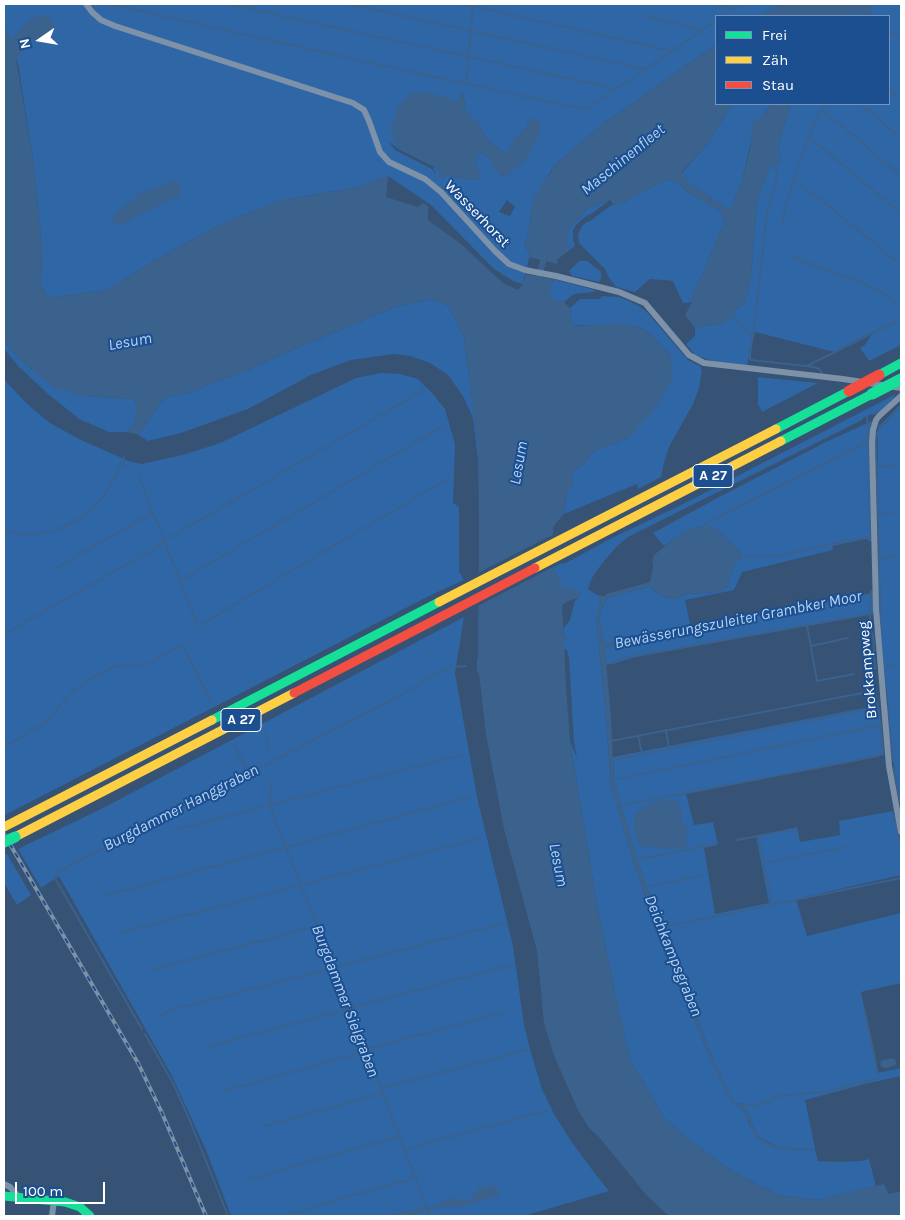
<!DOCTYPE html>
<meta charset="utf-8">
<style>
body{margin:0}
#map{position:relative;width:905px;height:1220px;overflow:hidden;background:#365274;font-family:Karla,sans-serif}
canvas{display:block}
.frame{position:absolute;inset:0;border:5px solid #fff;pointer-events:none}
.legend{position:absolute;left:715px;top:15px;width:175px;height:90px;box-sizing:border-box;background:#1b4f8f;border:1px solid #7695bc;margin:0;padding:6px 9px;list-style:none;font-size:15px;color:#fff}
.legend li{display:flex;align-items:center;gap:10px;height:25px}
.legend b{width:25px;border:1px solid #7695bc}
.north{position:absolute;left:15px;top:15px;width:50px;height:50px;-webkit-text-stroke:4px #1b4f8f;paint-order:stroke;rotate:257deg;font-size:14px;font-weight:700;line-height:20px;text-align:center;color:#fff}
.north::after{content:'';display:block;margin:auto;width:18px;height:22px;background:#fff;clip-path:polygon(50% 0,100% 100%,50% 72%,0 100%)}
.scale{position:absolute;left:15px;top:1182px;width:90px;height:22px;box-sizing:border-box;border:2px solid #fff;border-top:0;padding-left:6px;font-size:15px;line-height:18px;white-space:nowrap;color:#fff;-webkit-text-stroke:4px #1b4f8f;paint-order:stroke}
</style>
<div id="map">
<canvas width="905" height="1220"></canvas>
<div class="frame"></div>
<ul class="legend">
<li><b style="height:6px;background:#16e098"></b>Frei</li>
<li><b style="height:6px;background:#ffcf43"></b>Zäh</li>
<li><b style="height:6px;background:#f24e42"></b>Stau</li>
</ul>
<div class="north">N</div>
<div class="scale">100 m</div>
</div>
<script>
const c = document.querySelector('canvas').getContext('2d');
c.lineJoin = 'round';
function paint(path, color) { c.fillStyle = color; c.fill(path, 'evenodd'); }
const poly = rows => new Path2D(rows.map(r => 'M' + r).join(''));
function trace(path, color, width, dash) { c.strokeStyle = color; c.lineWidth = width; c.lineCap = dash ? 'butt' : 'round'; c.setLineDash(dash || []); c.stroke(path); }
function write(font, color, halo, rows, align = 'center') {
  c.font = font + ' Karla,sans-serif'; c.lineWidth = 4; c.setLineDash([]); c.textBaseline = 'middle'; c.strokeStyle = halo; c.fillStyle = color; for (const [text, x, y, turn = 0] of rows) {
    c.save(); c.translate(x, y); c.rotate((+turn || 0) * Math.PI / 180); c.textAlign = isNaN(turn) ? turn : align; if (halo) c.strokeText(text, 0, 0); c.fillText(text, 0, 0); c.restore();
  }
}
const green = poly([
 [4,4,780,4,761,16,716,16,716,45,694,60,604,123,557,163,550,172,531,212,530,225,527,239,524,244,530,254,523,284,513,281,494,269,431,205,388,176,358,187,279,201,221,224,152,262,107,290,48,298,41,285,42,247,33,159,18,64,4,24],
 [463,93,466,112,476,121,488,140,504,153,508,154,515,139,526,128,530,118,509,174,501,176,484,152,477,154,476,166,481,178,470,180,450,176,445,176,440,172,438,169,433,167,436,175,432,169,395,150,389,142,402,151,456,103],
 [507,200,515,207,510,216,499,212],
 [869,4,901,4,901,345,869,361,860,348,865,345,874,331,834,352,755,332,747,365,713,361,695,355,686,344,695,336,695,328,715,324,729,318,733,316,738,307,745,304,751,277,757,200,771,164,781,162,778,151,780,138,791,104,889,104,889,16,848,16,851,13,860,13,868,16,872,12],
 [732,104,769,104,770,105,752,137,742,181,731,208,726,208,719,203,688,183,682,173,710,141],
 [668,179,675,181,689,193,722,212,722,220,725,223,724,227,721,229,702,276,693,290,692,302,683,303,673,281,650,279,635,292,616,287,609,278,605,269,579,243,578,235,582,226,587,222,590,221,613,204,618,205],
 [610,200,591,214,588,215,580,221,576,225,573,230,573,240,575,246,570,250,568,248,568,231,573,224,588,208],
 [579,261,587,261,601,272,601,279,599,282,572,276,569,271],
 [553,279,595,290,594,292,574,294,564,302,555,301,550,296,550,291],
 [602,296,618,297,627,300,639,306,646,311,688,360,700,366,702,371,699,388,693,404,669,447,664,463,661,477,638,489,637,484,564,514,567,492,573,483,571,474,586,462,595,451,629,437,671,356,649,333,639,327,572,325,570,308,580,299,600,299],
 [431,299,449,306,464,338,478,444,479,468,473,418,463,396,448,375,430,363,410,356,394,354,351,360,311,375,248,409,181,433,148,441,138,435,165,397,187,393,248,370,283,354,395,307],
 [4,341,12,351,32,370,85,396,134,399,137,407,134,424,127,432,109,432,79,419,47,393,19,367,4,349],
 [381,373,400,374,418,379,432,393,445,409,455,444,453,503,459,507,459,571,464,580,431,595,5,815,4,811,4,379,26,403,50,423,81,440,131,462,142,464,186,454,220,443,356,378],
 [758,377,818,383,762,412,758,404],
 [896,394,893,399,881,410,873,415,872,414,863,418,862,420,628,537,617,546,601,565,592,578,588,589,597,595,597,597,600,597,601,600,596,620,604,694,611,786,633,861,657,931,709,1056,735,1105,739,1106,742,1109,747,1117,749,1124,764,1144,792,1150,815,1149,818,1161,840,1162,861,1161,869,1159,876,1186,818,1200,778,1195,734,1172,690,1141,664,1118,630,1059,616,997,597,905,570,741,577,758,574,742,569,658,567,650,564,649,564,640,567,639,567,637,564,637,563,629,570,620,575,600,580,597,575,589,564,589,561,586,561,584,554,570,554,567,562,563,564,564,608,540,687,502],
 [901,406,901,805,894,766,878,606,878,431],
 [872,421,870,435,873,540,869,541,866,539,832,546,833,550,742,572,734,590,685,600,691,628,604,644,599,620,601,612,607,598,651,586,653,590,662,596,674,599,681,597,687,594,706,593,723,591,728,586,729,579,735,562,741,557,742,554,715,528,700,527,685,531,664,546,653,533,721,496,828,441],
 [873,593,873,614,636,657,622,661,617,663,606,665,604,649,607,647,708,626,708,625],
 [464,617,455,673,477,797,513,946,524,1025,531,1053,542,1089,554,1114,571,1141,593,1171,609,1191,524,1216,231,1216,206,1150,172,1076,59,876,41,888,18,849,103,808],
 [879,705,884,755,686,794,694,825,713,822,718,845,704,848,715,914,769,903,756,836,797,827,800,842,840,835,839,821,893,811,901,845,901,875,796,899,807,936,901,913,901,983,861,992,877,1073,901,1068,901,1076,865,1084,805,1100,815,1148,794,1148,778,1147,759,1137,753,1126,750,1117,742,1104,735,1103,730,1096,712,1056,660,926,637,859,614,782,613,757],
 [7,854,31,895,17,905,4,883,4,855]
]);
const water = poly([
 [780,4,869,4,872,12,868,16,860,13,851,13,848,16,761,16],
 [38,16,46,16,51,18,55,28,51,35,42,37,26,44,23,50,22,55,16,59,33,159,42,247,41,285,48,298,107,290,152,262,221,224,279,201,358,187,388,176,386,197,418,207,423,203,428,206,428,220,461,244,503,283,518,290,523,284,526,274,553,279,550,291,550,296,555,301,564,302,570,308,572,325,580,326,618,323,639,327,649,333,671,356,673,379,654,410,629,437,595,451,586,462,571,474,573,483,567,492,564,514,553,527,554,570,561,584,561,586,564,588,575,589,581,593,580,597,566,602,562,606,564,637,567,637,568,639,564,640,566,686,570,741,597,905,616,997,630,1059,664,1118,690,1141,734,1172,778,1195,818,1200,884,1184,889,1194,901,1191,901,1216,669,1216,647,1196,599,1137,589,1128,578,1110,554,1056,544,1023,537,951,504,829,486,735,479,673,477,672,477,660,478,658,479,538,478,444,464,338,449,306,431,299,395,307,283,354,248,370,187,393,165,397,138,435,127,432,134,424,137,407,134,399,85,396,54,388,32,370,12,351,4,341,4,24,10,40,28,22],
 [716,45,716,104,732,104,710,141,682,172,688,183,719,203,726,208,731,208,742,181,750,149,753,122,764,116,770,105,769,104,791,104,780,138,778,151,781,162,771,164,757,200,751,277,745,304,738,307,733,316,720,326,715,324,695,328,685,315,692,302,693,290,702,276,721,229,724,227,725,223,722,220,722,212,689,193,675,181,668,179,618,205,613,204,610,200,588,208,579,217,568,231,568,247,570,250,558,259,557,264,529,257,530,253,524,244,527,239,530,225,531,212,533,198,557,163,604,123,694,60],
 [425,92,452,99,456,102,463,92,466,112,476,120,488,140,504,153,508,153,515,138,526,128,530,118,537,120,541,124,540,132,527,158,509,174,501,176,483,152,478,154,476,166,482,178,470,180,450,176,445,176,443,179,438,177,440,172,438,169,402,151,394,142,391,127,398,106,410,94],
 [171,182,180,182,181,187,179,196,134,217,123,225,109,221,118,212,141,193],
 [708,526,715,528,742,554,741,557,735,562,729,579,728,586,723,591,706,593,687,594,681,597,674,599,662,596,653,589,651,586,607,598,601,612,599,620,604,644,708,625,708,626,607,647,605,649,611,716,614,782,637,859,661,929,712,1056,730,1096,735,1103,742,1104,750,1117,753,1126,759,1137,769,1143,778,1147,794,1148,815,1148,815,1149,792,1150,776,1149,764,1144,755,1136,747,1117,742,1109,739,1106,733,1104,728,1097,709,1056,657,931,633,861,611,786,604,694,596,620,601,600,600,598,597,597,597,595,605,596,606,594,650,582,653,566,652,562,654,555,675,538,685,531,700,527],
 [667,800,678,801,682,813,682,825,686,825,688,826,686,838,688,845,680,848,672,849,659,848,649,846,643,847,637,842,634,825,634,818,638,811,646,806,655,802],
 [891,1058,895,1059,896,1061,896,1064,894,1066,887,1068,882,1067,880,1065,881,1061],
 [488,1185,493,1186,498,1190,500,1196,458,1207,443,1207,407,1216,385,1216,439,1204,450,1198,464,1201,471,1199,479,1188]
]);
const pier = poly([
 [554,534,555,566,476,607,476,574]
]);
const stream = poly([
 [227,4,608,87,614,90],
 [349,4,644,69],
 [463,4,672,51],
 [712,4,729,7,732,10],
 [114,5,380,65,583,109,588,108,716,21],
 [645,16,703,30],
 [723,16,741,4],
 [889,30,901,40],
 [466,83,473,4],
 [889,89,901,99],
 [860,104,901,138],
 [821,111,836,121,901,176],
 [809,137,901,213],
 [794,179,830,207,901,265],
 [783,227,783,216,794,179,812,129,819,113,823,107,828,104],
 [788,255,879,290,898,304,901,308],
 [732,316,753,335,750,354,750,359,751,360,814,367,819,369,822,373],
 [753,335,767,214,778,172,772,162],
 [807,366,901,319],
 [867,417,868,427,870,427],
 [879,426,880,427,901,405],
 [868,427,868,441,871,541],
 [880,427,877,433,876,442,881,632],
 [122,462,128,467],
 [877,467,901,465],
 [138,475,198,626,451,477],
 [878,514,901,511],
 [702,528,705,524,868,441],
 [4,529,17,534,37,534,53,531,72,523,90,511,102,498,112,483,124,457],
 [740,556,769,556,781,555,867,537,871,538],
 [879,559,901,554],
 [54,569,152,513],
 [180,581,445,425],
 [871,595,870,614,871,633,873,634,875,669],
 [707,625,871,594,871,591],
 [807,625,817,681,854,674],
 [4,634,158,547,164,541,424,390],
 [811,646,848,638],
 [605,664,617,662,621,659,629,657,870,614],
 [883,668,901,664],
 [887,706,893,761],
 [666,730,669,748],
 [265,733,269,748],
 [638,736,642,753],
 [611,741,873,691,875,693,881,725,883,751,881,754,878,756,619,806],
 [234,745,249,773],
 [4,747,43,724,75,690,89,679,113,667,130,664,144,666,179,646,182,647,187,654,211,701],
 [612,760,877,707],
 [894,768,901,807],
 [612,780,881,725],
 [271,783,270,804,274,818,343,990,430,1216],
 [894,816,901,847],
 [178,829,461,755],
 [758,836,772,905],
 [737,840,794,829],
 [635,860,716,844],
 [764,863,845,847],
 [644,887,701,876],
 [108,895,470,797],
 [659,928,901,878],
 [119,933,480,838],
 [151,970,317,926],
 [158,1017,164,1013,179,1008,505,923],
 [142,1029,56,880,55,876,58,872,397,697,421,683,440,671,452,667,466,666],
 [145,1034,173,1083,188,1116,228,1216],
 [207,1047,514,964],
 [367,1049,505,1012],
 [382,1088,527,1050],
 [224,1091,367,1051],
 [742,1105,755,1105,768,1101,778,1096,823,1092,858,1084,877,1079,878,1076,874,1054,864,1009],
 [265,1126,383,1093],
 [405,1151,434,1141,549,1110],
 [247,1180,399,1136],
 [286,1216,332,1201,415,1178]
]);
const canal = poly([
 [539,277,545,253]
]);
const street = poly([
 [86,4,92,12,101,20,115,26,353,103,364,110,369,121,380,152,389,162,425,179,441,192,495,251,509,264,525,270,556,276,619,292,645,303,689,355,704,363,843,379,901,388],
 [901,396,879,416,876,420,873,430,872,443,876,609,889,766,901,832],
 [4,1184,10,1187,19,1197],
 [52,1216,54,1200]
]);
const fast = poly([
 [879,375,901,363],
 [776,429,849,391],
 [781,441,872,394],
 [212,720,439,602],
 [4,1196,65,1202,80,1207,90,1216]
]);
const slow = poly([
 [535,568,781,441],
 [439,602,776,429],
 [4,827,212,720],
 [15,837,294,693]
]);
const jam = poly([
 [294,693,535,568]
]);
const rail = poly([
 [4,834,107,1010,138,1063,162,1113,206,1216]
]);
const fastBridge = poly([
 [872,394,901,379],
 [4,842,15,837]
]);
const jamBridge = poly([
 [849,391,879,375]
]);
const shields = [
 [713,476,40],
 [241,720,40]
];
const shieldNames = [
 ["A 27",713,476],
 ["A 27",241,720]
];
const streetNames = [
 ["Wasserhorst",477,214,46],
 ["Brokkampweg",868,670,-95]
];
const waterNames = [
 ["Maschinenfleet",623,160,-39],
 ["Lesum",130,342,-10],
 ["Lesum",519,463,-80],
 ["Bewässerungszuleiter Grambker Moor",738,620,-11],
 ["Burgdammer Hanggraben",181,808,-27],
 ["Lesum",558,865,79],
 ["Deichkampsgraben",673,956,68],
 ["Burgdammer Sielgraben",345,1001,69]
];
paint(green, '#2f66a5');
paint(water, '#3b618d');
paint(pier, '#365274');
trace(stream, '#3b618d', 2);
trace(canal, '#3b618d', 6);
trace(street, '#7d92a8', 6);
trace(fast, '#16e098', 9);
trace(slow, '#ffcf43', 9);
trace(jam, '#f24e42', 9);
trace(rail, '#7e92a7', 4);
trace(rail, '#1b4f8f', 2, [5.5]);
trace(fastBridge, '#16e098', 11);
trace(jamBridge, '#f24e42', 11);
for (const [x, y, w] of shields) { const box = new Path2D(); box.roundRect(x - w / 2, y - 11.5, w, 23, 4); c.fillStyle = '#1b4f8f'; c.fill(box); trace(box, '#fff', 1); }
write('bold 14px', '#fff', null, shieldNames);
write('15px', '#fff', '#1b4f8f', streetNames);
write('italic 16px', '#b5d3f5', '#1b4f8f', waterNames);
</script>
